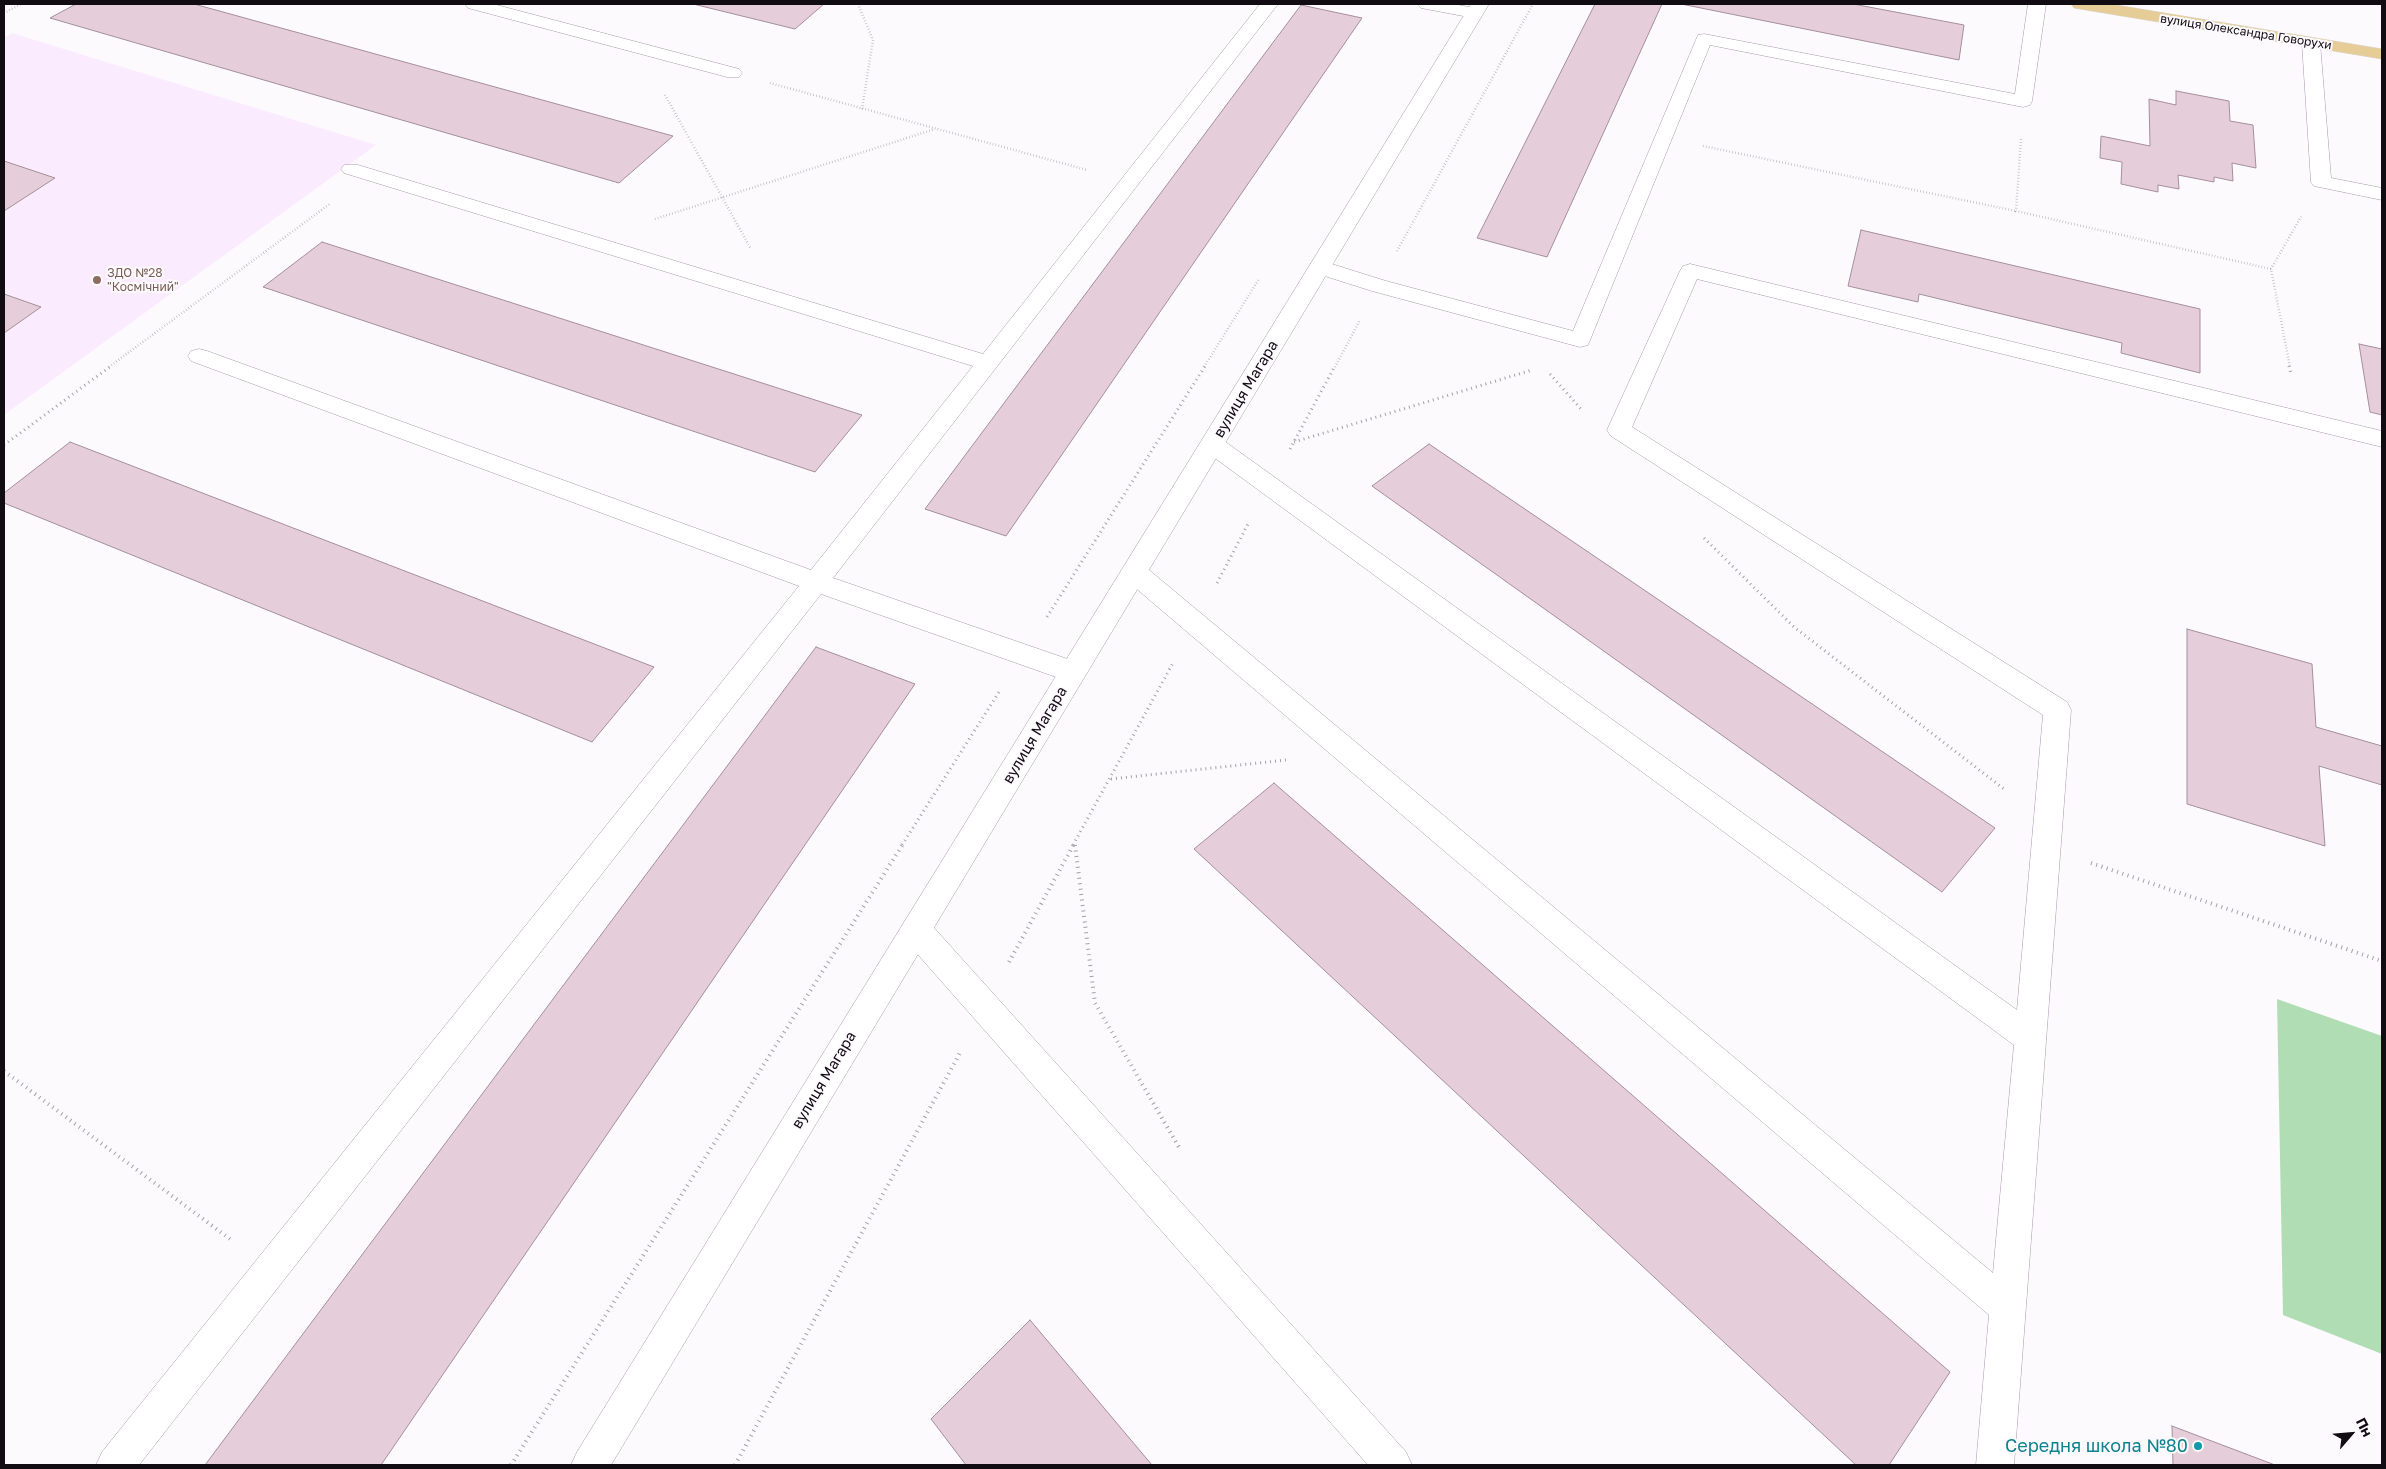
<!DOCTYPE html>
<meta charset="utf-8">
<style>
body{margin:0}
#map{position:relative;width:2386px;height:1469px;overflow:hidden;background:#fdfafe;font-family:"Golos Text",sans-serif}
canvas{display:block}
.frame{position:absolute;inset:0;border:5px solid #100c12;pointer-events:none}
.north{position:absolute;left:2326px;top:1409px;width:50px;height:50px;-webkit-text-stroke:4px #fdfafe;paint-order:stroke;rotate:63deg;font-size:14px;font-weight:700;line-height:20px;text-align:center;color:#100c12}
.north::after{content:'';display:block;margin:auto;width:18px;height:22px;background:#100c12;clip-path:polygon(50% 0,100% 100%,50% 72%,0 100%)}
</style>
<div id="map">
<canvas width="2386" height="1469"></canvas>
<div class="frame"></div>
<div class="north">Пн</div>
</div>
<script>
const c = document.querySelector('canvas').getContext('2d');
c.lineJoin = 'round';
function paint(path, color) { c.fillStyle = color; c.fill(path, 'evenodd'); }
const poly = rows => new Path2D(rows.map(r => 'M' + r).join(''));
function trace(path, color, width, dash) { c.strokeStyle = color; c.lineWidth = width; c.lineCap = dash ? 'butt' : 'round'; c.setLineDash(dash || []); c.stroke(path); }
function write(font, color, halo, rows, align = 'center') {
  c.font = font + ' "Golos Text",sans-serif'; c.lineWidth = 4; c.setLineDash([]); c.textBaseline = 'middle'; c.strokeStyle = halo; c.fillStyle = color; for (const [text, x, y, turn = 0] of rows) {
    c.save(); c.translate(x, y); c.rotate((+turn || 0) * Math.PI / 180); c.textAlign = isNaN(turn) ? turn : align; if (halo) c.strokeText(text, 0, 0); c.fillText(text, 0, 0); c.restore();
  }
}
const built = poly([
 [12,33,376,145,4,415,4,38]
]);
const green = poly([
 [2277,999,2382,1036,2382,1354,2283,1315]
]);
const building = poly([
 [76,4,194,4,673,136,619,183,50,18,76,4],
 [693,4,824,4,795,29,693,4],
 [1595,4,1662,4,1547,257,1477,238,1595,4],
 [1681,4,1853,4,1964,25,1959,60,1681,4],
 [1301,5,1362,18,1006,536,925,509,1301,5],
 [2176,91,2229,101,2230,121,2253,125,2256,168,2232,163,2233,181,2214,177,2214,182,2178,175,2179,189,2158,185,2158,192,2121,184,2122,162,2100,158,2101,136,2150,146,2149,99,2176,105,2176,91],
 [4,161,55,178,4,211,4,161],
 [1861,230,2200,309,2200,373,2121,353,2122,343,1919,294,1918,302,1848,286,1861,230],
 [322,242,862,415,815,472,263,287,322,242],
 [4,294,41,307,4,333,4,294],
 [2359,344,2382,349,2382,415,2370,412,2359,344],
 [70,442,654,667,592,742,4,503,4,493,70,442],
 [1429,444,1995,828,1942,892,1372,486,1429,444],
 [2187,629,2312,664,2316,727,2382,746,2382,785,2319,766,2325,846,2187,804,2187,629],
 [816,647,915,684,381,1465,205,1465,816,647],
 [1274,783,1950,1372,1889,1465,1856,1465,1194,849,1274,783],
 [1030,1320,1152,1465,966,1465,931,1419,1030,1320],
 [2172,1426,2275,1465,2173,1465,2172,1426]
]);
const pathFar2 = poly([
 [858,4,873,40,862,109],
 [4,13,21,4],
 [770,83,1087,170],
 [665,95,751,249],
 [2021,139,2016,211,2271,269,2290,367],
 [1703,146,2016,211],
 [655,219,935,129],
 [1397,251,1533,4],
 [2271,269,2302,215],
 [109,367,331,203],
 [1204,367,1259,279],
 [1335,367,1360,320]
]);
const pathFar1 = poly([
 [2289,366,2291,374],
 [1550,374,1581,409],
 [1294,442,1532,370],
 [4,445,111,366],
 [1290,449,1335,366],
 [1704,538,1794,627,2004,789],
 [1217,583,1249,522],
 [1047,617,1205,366],
 [1111,779,1286,760],
 [902,845,999,692],
 [1073,845,1173,663]
]);
const path = poly([
 [1075,845,1095,1003,1180,1149],
 [2091,863,2382,961],
 [1009,962,1074,844],
 [4,1071,230,1239],
 [511,1465,903,844],
 [735,1465,961,1051]
]);
const lane = poly([
 [465,4,493,4,739,69,742,73,739,77,727,77,468,8,465,4],
 [1260,4,1278,4,833,578,1082,664,1086,672,1082,680,1073,683,821,594,139,1465,96,1465,102,1452,799,586,191,361,188,356,191,351,199,349,207,351,811,570,973,366,344,173,341,169,344,165,358,165,983,354,1260,4],
 [1418,4,1453,4,1480,9,1483,13,1480,17,1474,18,1421,8,1418,4],
 [2028,4,2046,4,2032,101,2030,105,2023,107,1710,45,1588,345,1580,347,1372,291,1312,272,1309,267,1312,262,1319,260,1386,281,1573,331,1698,35,1704,34,2015,94,2028,4],
 [2311,38,2317,39,2320,43,2331,178,2382,188,2382,200,2314,186,2311,182,2302,43,2305,39,2311,38],
 [1690,264,2382,431,2382,447,1697,279,1632,427,2067,702,2071,710,2014,1465,1976,1465,1989,1315,1125,579,1121,572,1125,565,1134,562,1143,565,1993,1273,2014,1045,1204,450,1200,444,1204,438,1212,436,1220,438,2017,1010,2043,715,1611,436,1607,430,1680,271,1683,266,1690,264],
 [916,916,927,920,1406,1452,1412,1465,1368,1465,905,940,901,930,905,920,916,916]
]);
const street = poly([
 [1471,4,1489,4,611,1465,571,1465,577,1452,1471,4]
]);
const primary = poly([
 [2071,4,2110,4,2382,49,2382,59,2080,9,2074,8,2071,4]
]);
const markers = [
 [97,280,5,"#8d6e63"],
 [2198,1446,5,"#0f9aa8"]
];
const farStreetnames = [
 ["вулиця Олександра Говорухи",2246,32,9]
];
const farEducationnames = [
 ["ЗДО №28",107,273],
 ["\"Космічний\"",107,287]
];
const streetNames = [
 ["вулиця Магара",1246,389,-59],
 ["вулиця Магара",1035,735,-59],
 ["вулиця Магара",824,1080,-59]
];
const nearCulturenames = [
 ["Середня школа №80",2188,1446]
];
paint(built, '#fbebff');
paint(green, '#b1ddb4');
paint(building, '#e5ced9');
trace(building, '#a48f99', 1);
trace(lane, '#a799aa', 1);
trace(street, '#a799aa', 1);
trace(primary, '#d9d8d9', 1);
trace(pathFar2, '#a4a1a6', 2.5, [0.5, 2.5]);
trace(pathFar1, '#a4a1a6', 3, [1, 4]);
trace(path, '#a4a1a6', 4, [1, 4.5]);
paint(lane, '#fff');
paint(street, '#fff');
paint(primary, '#e6cd98');
for (const [x, y, r, color] of markers) { const dot = new Path2D(); dot.arc(x, y, r, 0, 2 * Math.PI); c.fillStyle = color; c.fill(dot); trace(dot, '#fdfafe', 2); }
write('12px', '#100c12', '#fdfafe', farStreetnames);
write('12px', '#785e54', '#fdfafe', farEducationnames, 'left');
write('15px', '#100c12', '#fdfafe', streetNames);
write('18px', '#0d838f', '#fdfafe', nearCulturenames, 'right');
</script>
